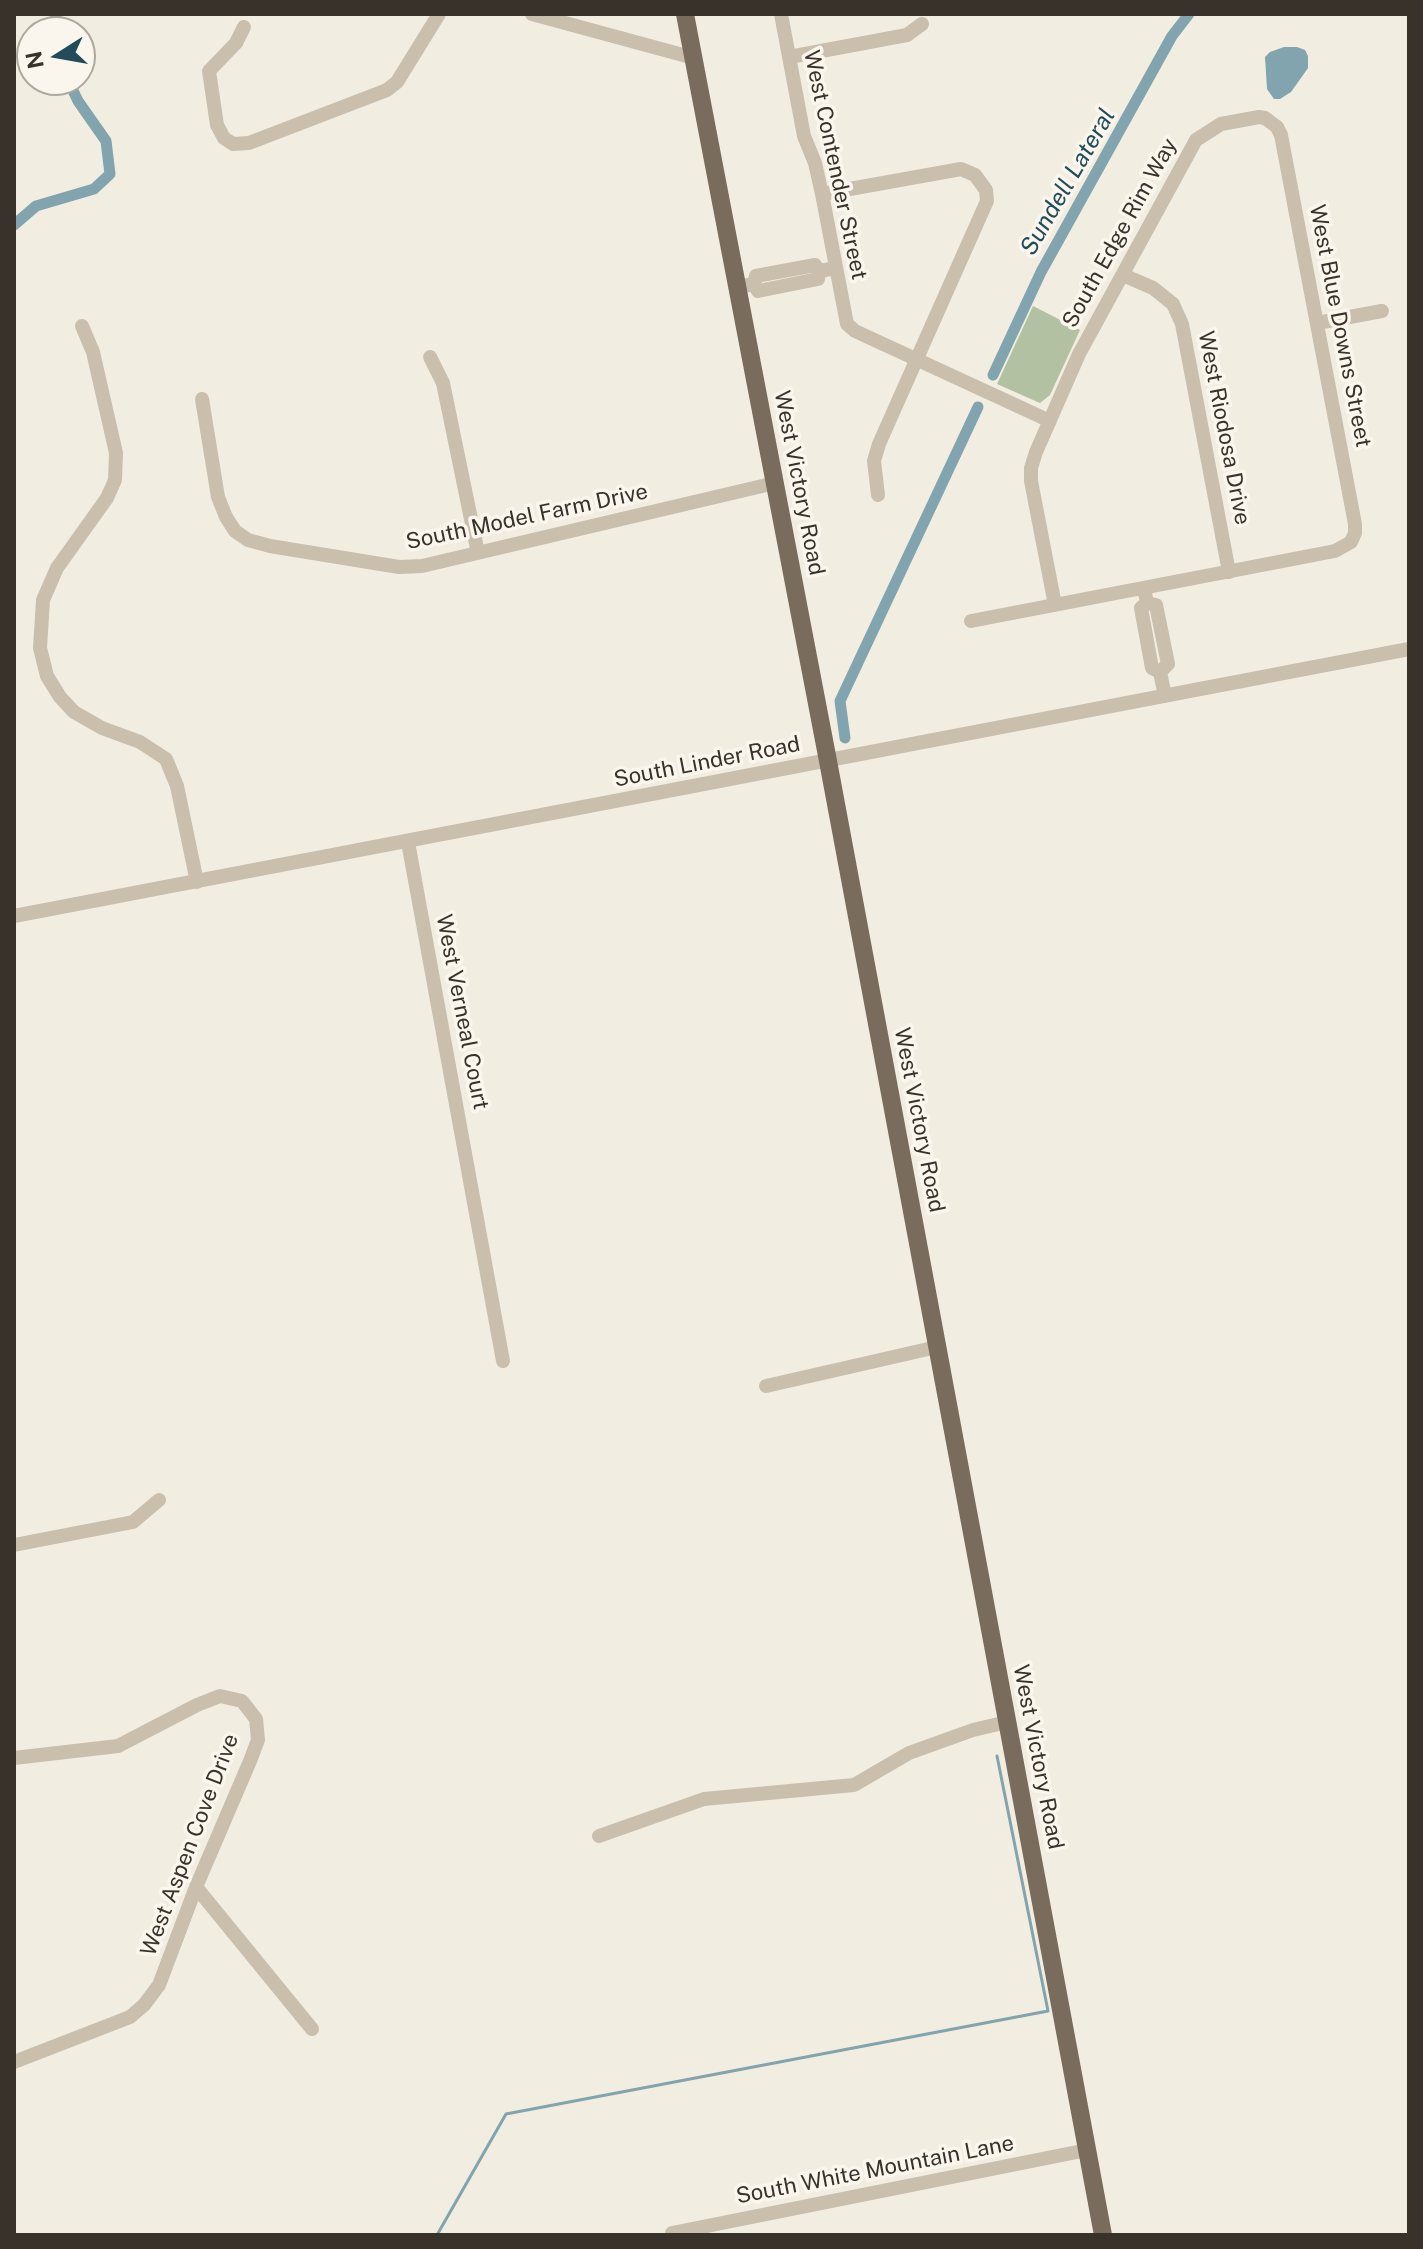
<!DOCTYPE html>
<style>
body{margin:0}
#map{position:relative;width:1423px;height:2249px;overflow:hidden;background:#f2ede1;font-family:"Public Sans",sans-serif}
canvas{display:block}
.frame{position:absolute;inset:0;border:16px solid #39322b;pointer-events:none}
.north{position:absolute;left:16px;top:16px;width:80px;height:80px;box-sizing:border-box;background:#faf6ee;border:2px solid #ada8a0;border-radius:50%;rotate:259deg;font-size:22px;font-weight:700;line-height:32px;text-align:center;color:#39322b}
.north::after{content:'';display:block;margin:auto;width:28px;height:36px;background:#224c59;clip-path:polygon(50% 0,100% 100%,50% 72%,0 100%)}
</style>
<div id="map">
<canvas width="1423" height="2249"></canvas>
<div class="frame"></div>
<div class="north">N</div>
</div>
<script>
const c = document.querySelector('canvas').getContext('2d');
c.lineJoin = 'round';
function paint(path, color) { c.fillStyle = color; c.fill(path, 'evenodd'); }
const poly = rows => new Path2D(rows.map(r => 'M' + r).join(''));
function trace(path, color, width, dash) { c.strokeStyle = color; c.lineWidth = width; c.lineCap = dash ? 'butt' : 'round'; c.setLineDash(dash || []); c.stroke(path); }
function write(font, color, halo, rows, align = 'center') {
  c.font = font + ' "Public Sans",sans-serif'; c.lineWidth = 7; c.setLineDash([]); c.textBaseline = 'middle'; c.strokeStyle = halo; c.fillStyle = color; for (const [text, x, y, turn = 0] of rows) {
    c.save(); c.translate(x, y); c.rotate((+turn || 0) * Math.PI / 180); c.textAlign = isNaN(turn) ? turn : align; if (halo) c.strokeText(text, 0, 0); c.fillText(text, 0, 0); c.restore();
  }
}
const green = poly([
 [1033,306,1080,330,1050,395,1040,403,997,384]
]);
const water = poly([
 [1284,47,1297,47,1305,50,1308,56,1308,68,1291,92,1280,99,1274,99,1267,89,1265,57,1270,52]
]);
const stream = poly([
 [437,2235,506,2114,1048,2011,997,1756]
]);
const canal = poly([
 [54,32,56,14],
 [14,225,36,206,94,189,110,174,106,141,78,101,68,80],
 [993,375,1041,272,1172,36,1189,14],
 [845,738,840,701,978,407]
]);
const minor = poly([
 [532,14,694,58],
 [781,14,804,136,815,163,822,194,847,324,855,331,1050,421],
 [244,27,236,43,209,71,217,125,224,138,233,144,249,143,387,90,397,82,439,14],
 [789,57,907,35,922,24],
 [822,194,961,169,975,175,986,190,987,201,879,444,874,461,878,495],
 [1123,275,1153,288,1173,304,1182,324,1229,572],
 [754,284,758,291,818,279,819,271],
 [737,287,754,284,756,276,815,265,819,271,836,268],
 [1317,323,1382,311],
 [82,326,93,352,116,453,115,480,107,498,57,568,43,600,40,648,47,676,60,697,74,712,102,728,140,742,166,759,177,786,197,882],
 [430,357,443,383,478,553],
 [202,399,218,497,226,517,235,531,248,540,270,546,399,567,422,566,775,483],
 [1144,588,1147,603,1141,608,1152,668,1160,672,1165,696],
 [1147,603,1156,605,1168,664,1160,672],
 [971,621,1335,551,1351,542,1355,533,1355,524,1281,135,1277,127,1265,118,1259,117,1221,124,1196,140,1079,354,1036,452,1031,468,1031,481,1055,605],
 [408,842,503,1361],
 [14,916,1409,649],
 [766,1386,937,1347],
 [14,1545,133,1522,159,1500],
 [14,1758,118,1746,197,1705,220,1696,242,1701,256,1719,258,1740,250,1761,196,1887,159,1985,144,2005,130,2017,14,2062],
 [599,1836,704,1799,854,1785,909,1753,973,1730,1007,1722],
 [196,1887,312,2029],
 [672,2233,1087,2150]
]);
const major = poly([
 [685,14,828,761,1103,2235]
]);
const streetNames = [
 ["West Contender Street",835,165,78],
 ["South Edge Rim Way",1120,233,-61],
 ["West Blue Downs Street",1340,326,79],
 ["West Riodosa Drive",1224,428,79],
 ["West Victory Road",799,483,79],
 ["South Model Farm Drive",527,517,-12],
 ["South Linder Road",707,762,-11],
 ["West Verneal Court",462,1012,79],
 ["West Victory Road",919,1120,79],
 ["West Victory Road",1038,1757,79],
 ["West Aspen Cove Drive",190,1845,-69],
 ["South White Mountain Lane",875,2170,-11]
];
const waterNames = [
 ["Sundell Lateral",1068,182,-60]
];
paint(green, '#b1c1a1');
paint(water, '#81a4ae');
trace(stream, '#81a4ae', 3);
trace(canal, '#81a4ae', 11);
trace(minor, '#cabfad', 14);
trace(major, '#7a6c5d', 18);
write('22px', '#39322b', '#faf6ee', streetNames);
write('italic 24px', '#224c59', '#faf6ee', waterNames);
</script>
